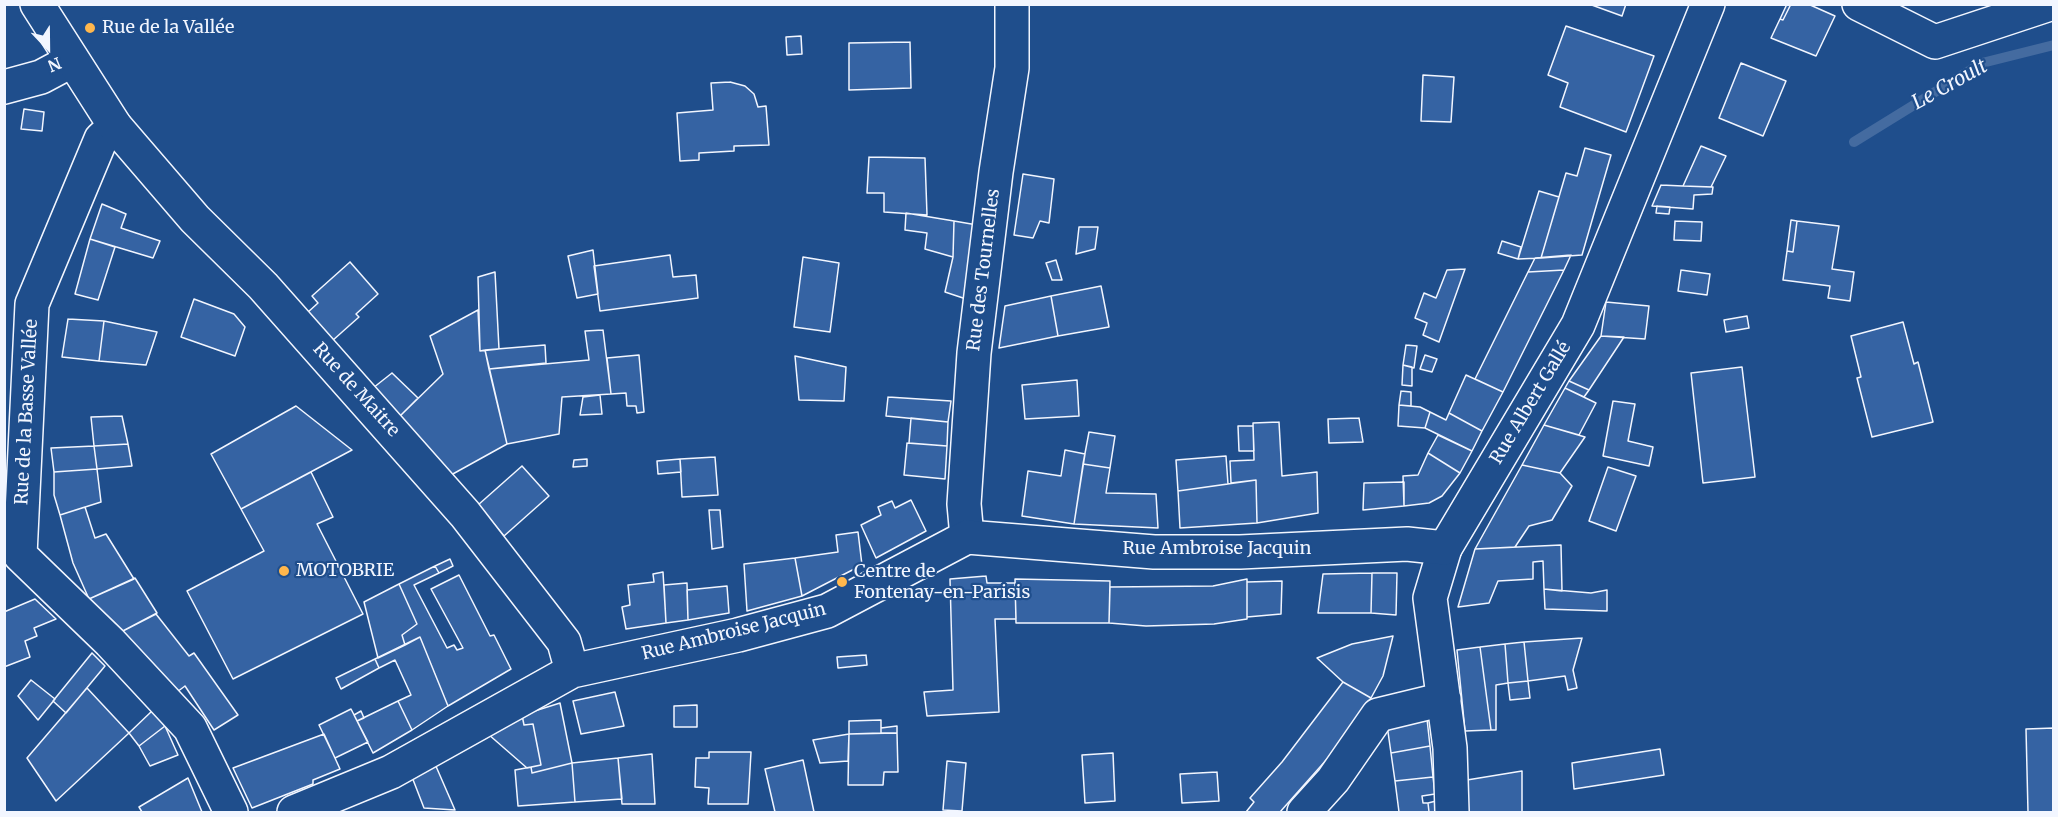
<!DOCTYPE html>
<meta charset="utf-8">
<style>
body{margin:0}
#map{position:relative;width:2058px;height:817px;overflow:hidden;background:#1f4e8c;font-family:Merriweather,serif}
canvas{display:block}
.frame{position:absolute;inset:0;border:6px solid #f2f6ff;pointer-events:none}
.north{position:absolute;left:18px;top:18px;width:60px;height:60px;-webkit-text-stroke:4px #1f4e8c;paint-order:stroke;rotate:158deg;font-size:16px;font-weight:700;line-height:24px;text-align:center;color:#f2f6ff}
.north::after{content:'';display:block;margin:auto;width:21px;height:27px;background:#f2f6ff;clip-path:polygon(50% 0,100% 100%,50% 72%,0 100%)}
</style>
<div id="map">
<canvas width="2058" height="817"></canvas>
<div class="frame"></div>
<div class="north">N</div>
</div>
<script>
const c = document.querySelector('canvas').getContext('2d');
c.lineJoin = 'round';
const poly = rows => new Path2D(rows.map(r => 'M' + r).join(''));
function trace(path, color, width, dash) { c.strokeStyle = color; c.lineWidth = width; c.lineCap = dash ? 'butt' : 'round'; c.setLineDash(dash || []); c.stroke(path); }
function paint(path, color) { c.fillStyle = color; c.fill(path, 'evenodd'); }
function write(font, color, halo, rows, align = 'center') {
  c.font = font + ' Merriweather,serif'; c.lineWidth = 4.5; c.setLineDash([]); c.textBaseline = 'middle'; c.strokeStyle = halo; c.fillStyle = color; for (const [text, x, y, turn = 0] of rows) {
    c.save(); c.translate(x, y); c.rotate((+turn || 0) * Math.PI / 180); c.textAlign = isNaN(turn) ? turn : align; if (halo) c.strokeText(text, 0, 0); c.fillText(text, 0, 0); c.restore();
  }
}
const stream = poly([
 [1854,142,1982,63,2054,45]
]);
const building = poly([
 [1589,4,1626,4,1622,16,1589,4],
 [1787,4,1791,4,1783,20,1780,19,1787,4],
 [1791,4,1808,4,1835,16,1816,56,1771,38,1780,19,1783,20,1791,4],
 [1566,26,1654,56,1626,132,1560,107,1568,83,1548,75,1566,26],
 [801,36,802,54,787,55,786,37,801,36],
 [910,42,911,88,849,90,849,43,910,42],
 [1741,63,1786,81,1763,136,1719,118,1741,63],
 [1423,75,1454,77,1451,122,1421,121,1423,75],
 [730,82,745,86,754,94,758,107,766,106,769,145,734,146,734,151,699,153,699,160,680,161,677,113,713,110,711,83,730,82],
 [24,109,44,112,42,131,21,129,24,109],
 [1701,146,1726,156,1711,187,1683,186,1701,146],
 [1585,148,1611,155,1582,255,1541,258,1566,173,1577,176,1585,148],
 [869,157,925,158,927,215,884,212,884,193,867,193,869,157],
 [1023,174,1054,179,1049,223,1040,221,1033,238,1014,235,1023,174],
 [1661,185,1683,186,1713,187,1712,194,1694,195,1693,209,1652,206,1661,185],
 [1539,191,1559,197,1541,258,1518,259,1539,191],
 [102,204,126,214,121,228,160,241,153,258,90,239,102,204],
 [1657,206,1670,207,1669,214,1656,213,1657,206],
 [906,213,954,221,953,257,925,249,927,233,905,230,906,213],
 [1791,220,1797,221,1793,252,1787,251,1791,220],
 [954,221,983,226,966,299,945,292,953,257,954,221],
 [1675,221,1702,222,1701,241,1674,240,1675,221],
 [1797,221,1839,226,1832,269,1854,272,1850,301,1828,298,1830,286,1783,280,1787,251,1793,252,1797,221],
 [1079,227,1098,227,1095,249,1076,254,1079,227],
 [90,239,115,247,98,300,75,294,90,239],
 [1502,241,1521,247,1518,259,1498,253,1502,241],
 [593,250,598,294,577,298,568,256,593,250],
 [670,255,673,277,696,275,698,298,600,311,594,266,670,255],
 [1571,255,1564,270,1528,272,1535,258,1571,255],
 [803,257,839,263,830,332,794,327,803,257],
 [1056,260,1062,280,1052,280,1046,263,1056,260],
 [350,262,378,294,356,314,359,317,332,341,307,313,318,303,312,296,350,262],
 [1465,269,1439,342,1423,335,1427,323,1415,318,1424,293,1436,298,1447,270,1465,269],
 [1564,270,1503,392,1475,379,1528,272,1564,270],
 [1681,270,1710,274,1707,295,1678,291,1681,270],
 [495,272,499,349,480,351,478,277,495,272],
 [1101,286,1109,327,1058,336,1051,296,1101,286],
 [1051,296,1058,336,999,348,1005,306,1051,296],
 [194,299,234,314,245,327,235,356,181,337,194,299],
 [1606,302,1649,306,1645,339,1601,336,1606,302],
 [478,310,480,351,485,350,507,444,451,475,399,417,443,374,430,336,478,310],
 [1747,316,1749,328,1726,332,1724,320,1747,316],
 [68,319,104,321,99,361,62,357,68,319],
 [104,321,157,332,146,365,99,361,104,321],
 [1903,322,1914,364,1918,362,1933,422,1872,437,1857,378,1861,377,1851,336,1903,322],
 [603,330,611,394,562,397,559,434,507,444,489,369,589,360,585,331,603,330],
 [1601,336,1624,337,1589,390,1569,381,1601,336],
 [545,345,546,363,489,369,485,350,545,345],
 [1406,345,1417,346,1414,368,1403,365,1406,345],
 [639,355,644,412,637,413,636,406,627,406,626,393,611,394,607,358,639,355],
 [1425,355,1437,359,1432,372,1420,369,1425,355],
 [795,356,846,367,844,401,799,400,795,356],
 [1403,365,1412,367,1412,386,1402,385,1403,365],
 [1742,367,1755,477,1703,483,1691,373,1742,367],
 [392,373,418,398,399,417,373,388,392,373],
 [1466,375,1503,392,1482,431,1449,413,1466,375],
 [1077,380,1079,416,1025,419,1022,385,1077,380],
 [1569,381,1589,390,1584,397,1565,388,1569,381],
 [1565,388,1596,403,1579,435,1544,425,1565,388],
 [1401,391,1411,392,1411,406,1399,405,1401,391],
 [600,395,602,414,580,415,583,397,600,395],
 [888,397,951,401,948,422,886,416,888,397],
 [1613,401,1635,404,1628,441,1653,447,1649,466,1603,456,1613,401],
 [1399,405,1420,407,1430,412,1425,428,1398,426,1399,405],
 [296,406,352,450,241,509,211,454,296,406],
 [1430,412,1446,420,1449,413,1482,431,1472,451,1425,428,1430,412],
 [122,416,128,444,94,446,91,417,122,416],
 [911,418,948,422,947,446,909,443,911,418],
 [1359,418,1363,442,1329,443,1328,419,1359,418],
 [1279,422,1282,476,1317,472,1318,513,1257,523,1256,480,1231,483,1230,461,1254,460,1253,423,1279,422],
 [1544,425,1585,437,1560,473,1522,465,1544,425],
 [1238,426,1253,426,1254,451,1239,451,1238,426],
 [1089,432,1115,436,1110,468,1083,464,1089,432],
 [1438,435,1472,451,1460,473,1428,453,1438,435],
 [907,443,947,446,945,479,904,475,907,443],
 [128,444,132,466,97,469,94,446,128,444],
 [94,446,97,469,54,472,51,448,94,446],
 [1065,450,1085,454,1074,524,1022,516,1028,471,1061,476,1065,450],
 [1428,453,1460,473,1442,496,1429,503,1404,506,1403,476,1418,475,1428,453],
 [1226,456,1228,484,1178,491,1176,460,1226,456],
 [715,457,718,495,682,497,680,459,715,457],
 [587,459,587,466,573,467,574,460,587,459],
 [680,459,681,472,658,474,657,461,680,459],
 [1083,464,1110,468,1106,493,1156,494,1158,528,1074,524,1083,464],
 [1522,465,1560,473,1572,486,1552,520,1529,526,1515,547,1475,549,1522,465],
 [522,466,549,496,504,536,478,505,522,466],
 [1608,467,1636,476,1616,531,1589,521,1608,467],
 [97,469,101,502,60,515,54,495,54,472,97,469],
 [311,472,333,517,317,524,363,614,233,679,187,591,264,551,241,509,311,472],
 [1256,480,1257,523,1180,528,1178,491,1256,480],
 [1404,482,1404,506,1363,510,1364,483,1404,482],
 [911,500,926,531,876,558,861,525,881,515,878,507,892,501,895,508,911,500],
 [85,507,95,538,106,534,134,579,89,599,73,563,60,515,85,507],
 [709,510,720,510,723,547,712,549,709,510],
 [858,532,862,565,802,596,795,558,838,552,836,535,858,532],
 [1561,545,1562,591,1544,589,1543,561,1533,562,1533,579,1498,581,1489,603,1458,607,1475,549,1561,545],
 [795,558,802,596,747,611,744,564,795,558],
 [450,559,453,566,439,573,435,566,450,559],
 [435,566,439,573,414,585,447,648,454,645,457,650,463,648,431,589,459,575,490,636,494,635,511,669,448,706,420,637,405,645,402,635,417,624,399,584,435,566],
 [663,572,666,623,626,629,622,607,630,605,628,585,654,582,653,574,663,572],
 [1372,573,1397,573,1396,615,1371,613,1372,573],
 [1372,573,1371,613,1318,613,1323,574,1372,573],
 [986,576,987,583,1015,583,1016,619,995,619,999,712,927,716,924,692,953,690,950,579,986,576],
 [135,578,157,613,119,633,89,599,135,578],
 [1015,579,1110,581,1109,623,1016,623,1015,579],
 [1247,579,1247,619,1214,624,1146,626,1109,623,1110,587,1213,586,1247,579],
 [1282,581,1281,614,1247,617,1247,582,1282,581],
 [687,583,688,620,666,623,664,585,687,583],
 [399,584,417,624,402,635,405,645,378,658,364,602,399,584],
 [727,586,729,613,688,620,687,590,727,586],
 [1544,589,1591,593,1607,590,1607,611,1545,609,1544,589],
 [35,599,56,619,34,628,37,636,25,641,30,657,4,667,4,612,35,599],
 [156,614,189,656,194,653,238,715,214,730,185,686,177,692,119,633,156,614],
 [1393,636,1383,676,1371,698,1343,682,1317,658,1352,644,1393,636],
 [420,637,448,706,412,730,398,701,411,695,395,660,379,668,375,659,420,637],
 [1582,638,1573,670,1577,688,1568,690,1565,676,1528,681,1524,642,1582,638],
 [1524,642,1528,681,1508,683,1505,644,1524,642],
 [1505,644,1508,683,1496,685,1496,730,1491,730,1480,647,1505,644],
 [1480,647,1491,730,1465,731,1457,650,1480,647],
 [92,653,105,666,66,713,53,701,92,653],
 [866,655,867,665,838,668,837,657,866,655],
 [375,659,379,668,341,689,336,678,375,659],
 [31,680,55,699,38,720,18,696,31,680],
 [1528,681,1530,698,1510,700,1508,683,1528,681],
 [1343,682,1371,698,1328,758,1280,812,1246,812,1254,802,1250,798,1282,762,1343,682],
 [87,688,129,733,56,801,27,758,87,688],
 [615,692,624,726,581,734,573,701,615,692],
 [398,701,412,730,373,753,357,721,398,701],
 [560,703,572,763,532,773,531,767,541,765,533,724,524,725,522,715,560,703],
 [697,705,697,727,674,727,674,706,697,705],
 [351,709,368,742,335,758,319,725,351,709],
 [153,710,165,726,139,746,129,733,153,710],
 [361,711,364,718,357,721,354,715,361,711],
 [522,715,524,725,533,724,541,765,527,768,488,734,522,715],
 [1427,719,1430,746,1391,753,1387,725,1427,719],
 [881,720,881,733,849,734,849,721,881,720],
 [165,726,178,755,150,766,139,746,165,726],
 [897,726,897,733,881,733,881,728,897,726],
 [2054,728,2054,812,2028,812,2026,729,2054,728],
 [897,733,898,772,884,772,883,785,848,785,849,734,897,733],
 [324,734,340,769,313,780,313,784,252,808,233,768,324,734],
 [849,734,848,761,820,763,813,740,849,734],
 [1430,746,1433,777,1395,781,1391,753,1430,746],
 [1660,749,1664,775,1574,789,1572,763,1660,749],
 [709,752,751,752,748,804,708,804,709,788,695,787,696,758,709,758,709,752],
 [1113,753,1115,801,1085,803,1082,755,1113,753],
 [652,754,655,804,622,804,618,758,652,754],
 [618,758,622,799,575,802,572,763,618,758],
 [803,760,814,812,775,812,765,769,803,760],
 [947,761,966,763,962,811,943,810,947,761],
 [572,763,575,802,518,806,515,770,531,767,532,773,572,763],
 [435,764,455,810,424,808,412,777,435,764],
 [1522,771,1522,812,1467,812,1467,780,1522,771],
 [1217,772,1219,801,1182,803,1180,774,1217,772],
 [1433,777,1435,794,1422,796,1423,803,1428,803,1429,812,1399,812,1395,781,1433,777],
 [188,778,202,812,142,812,139,807,188,778],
 [1436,801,1436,812,1429,812,1428,803,1436,801]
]);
const street = poly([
 [1859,4,1935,42,2050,4],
 [4,87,41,77,71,61],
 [967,537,964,504,974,353,996,172,1012,68,1012,4],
 [1445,548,1430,598,1450,748,1452,812],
 [20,555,32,304,101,139,115,126],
 [20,555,110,642,190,728,231,812],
 [1304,812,1333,780,1378,715,1444,699]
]);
const secondary = poly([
 [37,4,115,126,195,219,263,286,465,514,564,642,572,671],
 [294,812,391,772,572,671,738,635,827,611,967,537,1154,552,1240,552,1407,544,1445,548,1578,325,1708,4]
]);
const markers = [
 [90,28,6,"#ffb74d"],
 [284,571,6,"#ffb74d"],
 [842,582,6,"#ffb74d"]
];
const poiNames = [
 ["Rue de la Vallée",102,28],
 ["MOTOBRIE",296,571],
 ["Centre de",854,572],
 ["Fontenay-en-Parisis",854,593]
];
const streetNames = [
 ["Rue des Tournelles",984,270,-83],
 ["Rue de Maitre",356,390,48],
 ["Rue Albert Gallé",1531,403,-59],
 ["Rue de la Basse Vallée",27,412,-87],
 ["Rue Ambroise Jacquin",1217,549],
 ["Rue Ambroise Jacquin",734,632,-14]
];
const waterNames = [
 ["Le Croult",1950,85,-29]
];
trace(stream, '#446ba0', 10);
paint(building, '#3563a3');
trace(building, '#f2f6ff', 1.5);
trace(street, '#f2f6ff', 36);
trace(secondary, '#f2f6ff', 36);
trace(street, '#1f4e8c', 33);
trace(secondary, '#1f4e8c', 33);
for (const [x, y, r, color] of markers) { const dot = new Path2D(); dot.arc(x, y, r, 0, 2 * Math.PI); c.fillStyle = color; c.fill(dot); trace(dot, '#1f4e8c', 2); }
write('18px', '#f2f6ff', '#1f4e8c', poiNames, 'left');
write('18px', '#f2f6ff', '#1f4e8c', streetNames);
write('italic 20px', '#f2f6ff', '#1f4e8c', waterNames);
</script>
